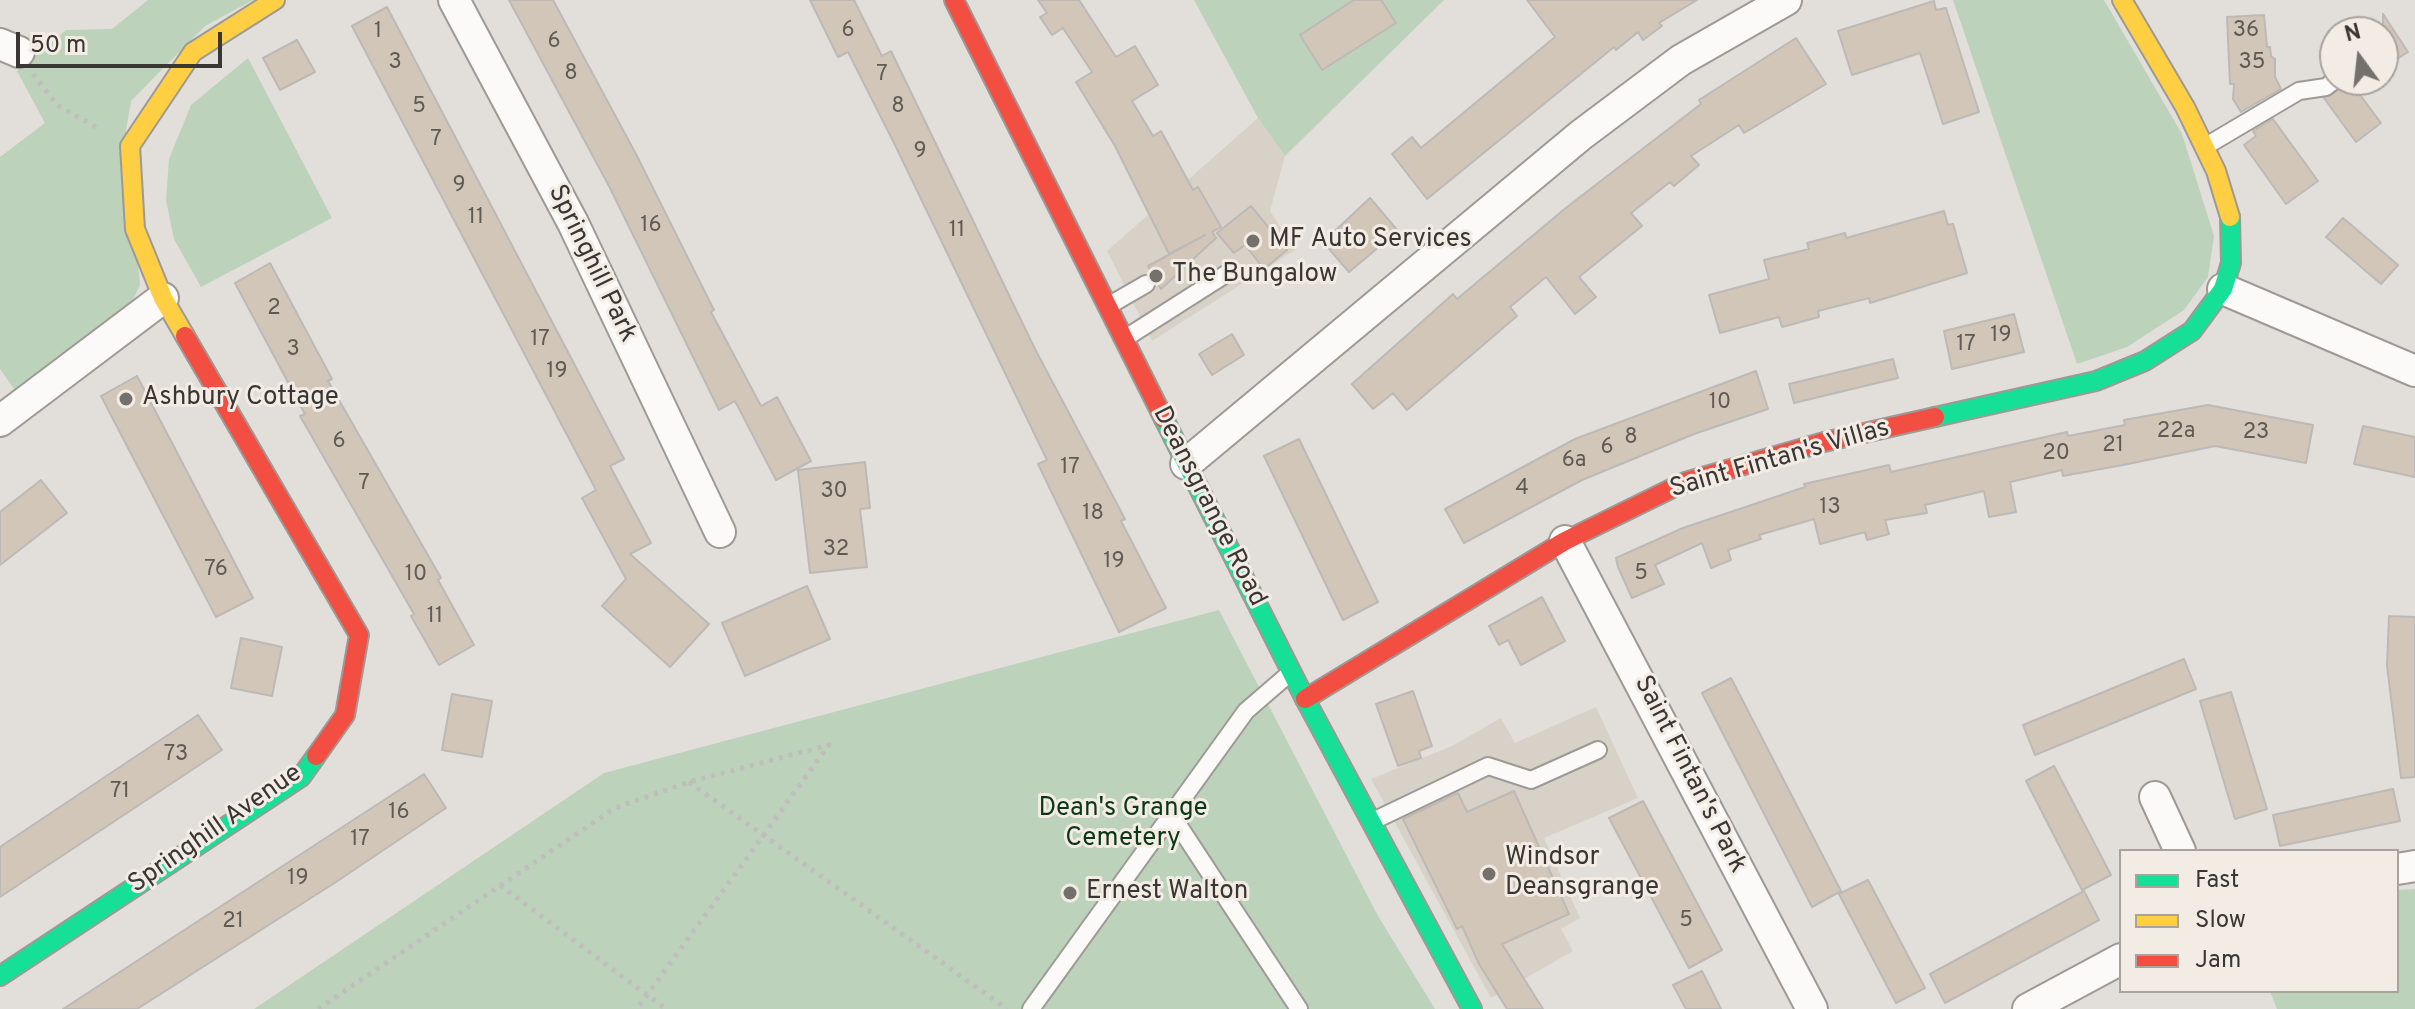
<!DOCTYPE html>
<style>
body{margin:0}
#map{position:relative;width:2415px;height:1009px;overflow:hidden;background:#e2deda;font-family:Overpass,sans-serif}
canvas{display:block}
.legend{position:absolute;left:2119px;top:849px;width:280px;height:144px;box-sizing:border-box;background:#f3ece4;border:2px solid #a9a39d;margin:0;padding:10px 14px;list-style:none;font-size:24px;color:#393633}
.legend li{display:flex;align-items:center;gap:16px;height:40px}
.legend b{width:40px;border:2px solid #a9a39d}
.north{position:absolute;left:2319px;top:16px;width:80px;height:80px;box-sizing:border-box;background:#f3ece4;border:2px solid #a9a39d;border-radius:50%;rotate:345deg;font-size:22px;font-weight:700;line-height:32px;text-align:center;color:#393633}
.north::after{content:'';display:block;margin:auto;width:28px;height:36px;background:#74716d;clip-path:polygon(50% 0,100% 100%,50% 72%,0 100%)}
.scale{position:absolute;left:16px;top:32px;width:206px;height:36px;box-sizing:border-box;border:4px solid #393633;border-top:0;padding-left:10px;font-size:24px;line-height:28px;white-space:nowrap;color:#393633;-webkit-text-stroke:6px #f3ece4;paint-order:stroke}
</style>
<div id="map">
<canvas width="2415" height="1009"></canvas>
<ul class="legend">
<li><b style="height:10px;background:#16e098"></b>Fast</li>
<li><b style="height:10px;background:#ffcf43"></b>Slow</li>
<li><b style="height:10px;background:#f24e42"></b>Jam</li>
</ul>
<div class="north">N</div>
<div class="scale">50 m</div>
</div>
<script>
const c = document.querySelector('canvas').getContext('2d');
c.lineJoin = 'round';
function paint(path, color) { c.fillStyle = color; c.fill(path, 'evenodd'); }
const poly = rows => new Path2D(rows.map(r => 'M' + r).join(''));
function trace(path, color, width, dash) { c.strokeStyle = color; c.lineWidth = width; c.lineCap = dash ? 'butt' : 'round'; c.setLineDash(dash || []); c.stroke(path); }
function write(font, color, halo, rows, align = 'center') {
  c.font = font + ' Overpass,sans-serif'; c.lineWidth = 6; c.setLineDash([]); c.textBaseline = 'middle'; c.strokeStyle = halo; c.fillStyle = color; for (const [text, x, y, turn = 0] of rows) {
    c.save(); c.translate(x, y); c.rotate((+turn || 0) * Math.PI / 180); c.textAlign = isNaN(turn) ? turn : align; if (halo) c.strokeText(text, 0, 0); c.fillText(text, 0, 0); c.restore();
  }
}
const built = poly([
 [1258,118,1285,156,1270,211,1295,250,1152,341,1107,251],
 [1596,707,1638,798,1544,838,1580,918,1561,929,1573,951,1491,998,1371,779,1452,746,1501,718,1515,743]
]);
const green = poly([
 [148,0,253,0,205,26,131,101,126,130,140,285,132,302,14,389,0,369,0,157,45,123,17,71,66,30,112,29],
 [1194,0,1444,0,1285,156,1258,118],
 [1953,0,2104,0,2182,134,2214,236,2208,277,2184,310,2127,347,2077,364],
 [248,58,332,218,201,287,174,239,166,200,169,159,191,105],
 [1219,610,1378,916,1435,1009,254,1009,604,773],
 [2415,889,2415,1009,2277,1009,2270,991,2397,991,2397,890]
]);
const building = poly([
 [509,0,553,0,637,156,714,310,711,312,761,406,777,397,811,461,776,480,735,401,719,410,610,188,509,0],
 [810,0,854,0,882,56,891,51,1035,349,1125,519,1121,521,1166,608,1119,632,1038,464,1047,460,895,145,848,52,838,57,810,0],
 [1038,0,1079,0,1116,57,1135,46,1158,85,1132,101,1153,136,1161,131,1193,190,1198,187,1221,227,1212,232,1216,238,1161,289,1148,266,1205,235,1169,254,1115,146,1076,82,1092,72,1063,28,1052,35,1040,17,1047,13,1038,0],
 [1354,0,1381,0,1396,23,1322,70,1300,35,1354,0],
 [1527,0,1697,0,1659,23,1662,26,1643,40,1638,32,1616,50,1614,47,1427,199,1392,154,1412,137,1421,148,1555,37,1527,0],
 [1934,1,1936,10,1946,8,1979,112,1943,124,1920,53,1852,75,1838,31,1934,1],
 [387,7,624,459,610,466,651,543,630,554,709,624,670,667,602,606,626,579,582,498,596,490,352,26,387,7],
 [2383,14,2408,52,2383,68,2383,14],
 [2264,15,2267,47,2270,47,2271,56,2275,59,2275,77,2281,89,2241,112,2233,99,2234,84,2230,84,2227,17,2264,15],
 [1796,38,1826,84,1744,133,1739,125,1691,156,1699,165,1674,186,1670,182,1631,213,1642,226,1579,277,1596,297,1575,314,1546,277,1510,307,1517,316,1407,410,1393,393,1373,409,1352,384,1406,336,1453,294,1457,299,1567,207,1701,104,1699,100,1796,38],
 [297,40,315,72,280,90,263,58,297,40],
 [2349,80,2381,123,2356,142,2324,98,2349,80],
 [2273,119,2318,181,2286,204,2244,145,2256,136,2253,131,2273,119],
 [1370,198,1398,231,1349,272,1323,242,1370,198],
 [1251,206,1287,250,1264,269,1245,245,1234,253,1217,233,1251,206],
 [1944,211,1948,225,1953,224,1967,273,1870,303,1869,298,1818,311,1819,317,1782,327,1779,317,1720,333,1709,295,1769,279,1764,260,1809,249,1807,243,1845,233,1846,238,1944,211],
 [2343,218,2398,265,2381,284,2326,237,2343,218],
 [270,263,332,379,328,381,441,578,438,580,474,645,439,665,411,616,414,614,300,416,305,414,235,283,270,263],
 [2014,314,2024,352,1952,369,1944,331,2014,314],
 [1232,334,1244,355,1212,375,1199,354,1232,334],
 [1893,359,1898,378,1794,403,1789,384,1893,359],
 [1756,371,1768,409,1694,434,1582,480,1464,543,1445,509,1575,439,1756,371],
 [137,376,253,598,216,617,101,396,137,376],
 [2208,405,2313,425,2306,463,2215,446,2128,464,2063,476,2062,470,2010,482,2016,512,1989,517,1984,491,1925,505,1927,513,1885,520,1889,534,1867,540,1865,532,1820,544,1814,519,1759,535,1761,539,1728,550,1731,560,1711,568,1702,543,1655,565,1664,584,1632,598,1618,567,1616,558,1683,528,1805,487,1804,484,1889,465,1891,472,2067,432,2068,436,2125,425,2124,420,2208,405],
 [2363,426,2415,437,2415,477,2354,464,2363,426],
 [1299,439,1378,602,1343,620,1264,456,1299,439],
 [865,462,870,508,860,509,867,567,810,573,798,470,865,462],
 [41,480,67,513,0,565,0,512,41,480],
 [807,586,830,639,745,676,722,623,807,586],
 [1542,597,1565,641,1521,665,1508,640,1499,645,1489,626,1542,597],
 [2389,616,2415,617,2415,777,2401,778,2387,666,2389,616],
 [241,638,282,647,272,696,231,688,241,638],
 [2184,659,2196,689,2035,755,2023,725,2184,659],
 [1731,678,1841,891,1812,907,1702,693,1731,678],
 [1413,691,1432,746,1419,751,1421,758,1398,766,1376,704,1413,691],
 [2231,692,2267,809,2235,819,2200,701,2231,692],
 [452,694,492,701,482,757,442,750,452,694],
 [198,715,222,750,0,897,0,847,198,715],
 [2054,766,2111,875,2082,890,2026,781,2054,766],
 [424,774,446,808,336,882,137,1009,63,1009,424,774],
 [2393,789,2400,821,2280,846,2273,815,2393,789],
 [1514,791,1569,914,1502,944,1543,1009,1507,1009,1479,964,1462,926,1457,929,1403,819,1458,793,1467,812,1514,791],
 [1643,801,1722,950,1689,968,1609,818,1643,801],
 [1868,880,1925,988,1896,1003,1839,894,1868,880],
 [2084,891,2099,920,1945,1003,1930,974,2084,891],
 [1702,971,1721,1009,1686,1009,1673,985,1702,971]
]);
const path = poly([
 [33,74,57,105,101,130],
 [689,782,1007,1009],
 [500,885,666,1009],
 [318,1009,615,808,689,782,829,745,637,1009]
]);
const lane = poly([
 [2206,146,2299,91,2326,87,2335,80],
 [1108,306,1146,284],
 [1124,339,1226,274],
 [1171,814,1299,1009],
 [1373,821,1488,766,1531,780,1598,750],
 [1031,1009,1246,711,1290,673]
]);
const street = poly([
 [454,0,573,223,720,532],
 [0,44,19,52],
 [2223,289,2415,371],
 [0,421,163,298],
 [1186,464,1581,135,1681,60,1786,0],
 [1565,541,1812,1009],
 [2155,797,2180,851],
 [2397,869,2415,866],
 [2028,1009,2121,959]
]);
const fast = poly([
 [1935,417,2096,381,2145,361,2192,331,2223,289,2231,263,2230,217],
 [1164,419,1305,699,1472,1009],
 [0,976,301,777,316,756]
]);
const slow = poly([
 [2122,0,2185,107,2216,171,2230,217],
 [185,336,163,298,135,229,130,146,193,52,275,0]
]);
const jam = poly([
 [954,0,1164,419],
 [185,336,359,635,345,715,316,756],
 [1305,699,1565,541,1685,482,1824,442,1935,417]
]);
const markers = [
 [1253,241,8,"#74716d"],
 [1156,276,8,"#74716d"],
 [126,399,8,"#74716d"],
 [1489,874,8,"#74716d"],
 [1070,893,8,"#74716d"]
];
const numberNames = [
 ["6",848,32],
 ["36",2246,32],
 ["1",378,33],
 ["6",554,43],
 ["3",395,64],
 ["35",2252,64],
 ["8",571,75],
 ["7",882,76],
 ["5",419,108],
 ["8",898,108],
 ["7",436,141],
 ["9",920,153],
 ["9",459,187],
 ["11",476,219],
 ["16",651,227],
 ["11",957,232],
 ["2",274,310],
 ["19",2001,337],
 ["17",540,341],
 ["17",1966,346],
 ["3",293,351],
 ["19",557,373],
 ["10",1720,404],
 ["22a",2176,433],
 ["23",2256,434],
 ["8",1631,439],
 ["6",339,443],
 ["21",2113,447],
 ["6",1607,449],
 ["20",2056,455],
 ["6a",1574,462],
 ["17",1070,469],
 ["7",364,485],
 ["4",1522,490],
 ["30",834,493],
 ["13",1830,509],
 ["18",1093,515],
 ["32",836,551],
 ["19",1114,563],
 ["76",216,571],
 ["5",1641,575],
 ["10",416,576],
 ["11",435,618],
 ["73",176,756],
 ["71",120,793],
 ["16",399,814],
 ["17",360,841],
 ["19",298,880],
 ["5",1686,922],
 ["21",233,923]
];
const poiNames = [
 ["MF Auto Services",1269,241],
 ["The Bungalow",1172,276],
 ["Ashbury Cottage",142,399],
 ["Windsor",1505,859],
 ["Deansgrange",1505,889],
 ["Ernest Walton",1086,893]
];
const streetNames = [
 ["Springhill Park",591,264,64],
 ["Saint Fintan's Villas",1780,460,-16],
 ["Deansgrange Road",1208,507,63],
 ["Saint Fintan's Park",1689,775,63],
 ["Springhill Avenue",216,830,-35]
];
const parkNames = [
 ["Dean's Grange",1123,810],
 ["Cemetery",1123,840]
];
paint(built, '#d8d1c7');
paint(green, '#bcd2bb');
paint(building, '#d2c6b9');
trace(building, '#bcb9b6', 2);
trace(lane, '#9d9a96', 20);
trace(street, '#9d9a96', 34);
trace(fast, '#9d9a96', 22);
trace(slow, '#9d9a96', 22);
trace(jam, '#9d9a96', 22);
trace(path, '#bfbebc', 5, [4, 6]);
trace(lane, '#fbfaf9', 16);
trace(street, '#fbfaf9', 30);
trace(fast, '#16e098', 18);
trace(slow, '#ffcf43', 18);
trace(jam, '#f24e42', 18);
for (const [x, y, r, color] of markers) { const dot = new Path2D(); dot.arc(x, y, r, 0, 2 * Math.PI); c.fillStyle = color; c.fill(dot); trace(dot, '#f3ece4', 3); }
write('22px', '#5f5a54', null, numberNames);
write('26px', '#393633', '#f3ece4', poiNames, 'left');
write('26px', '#393633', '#f3ece4', streetNames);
write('26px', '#0a3817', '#f3ece4', parkNames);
</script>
